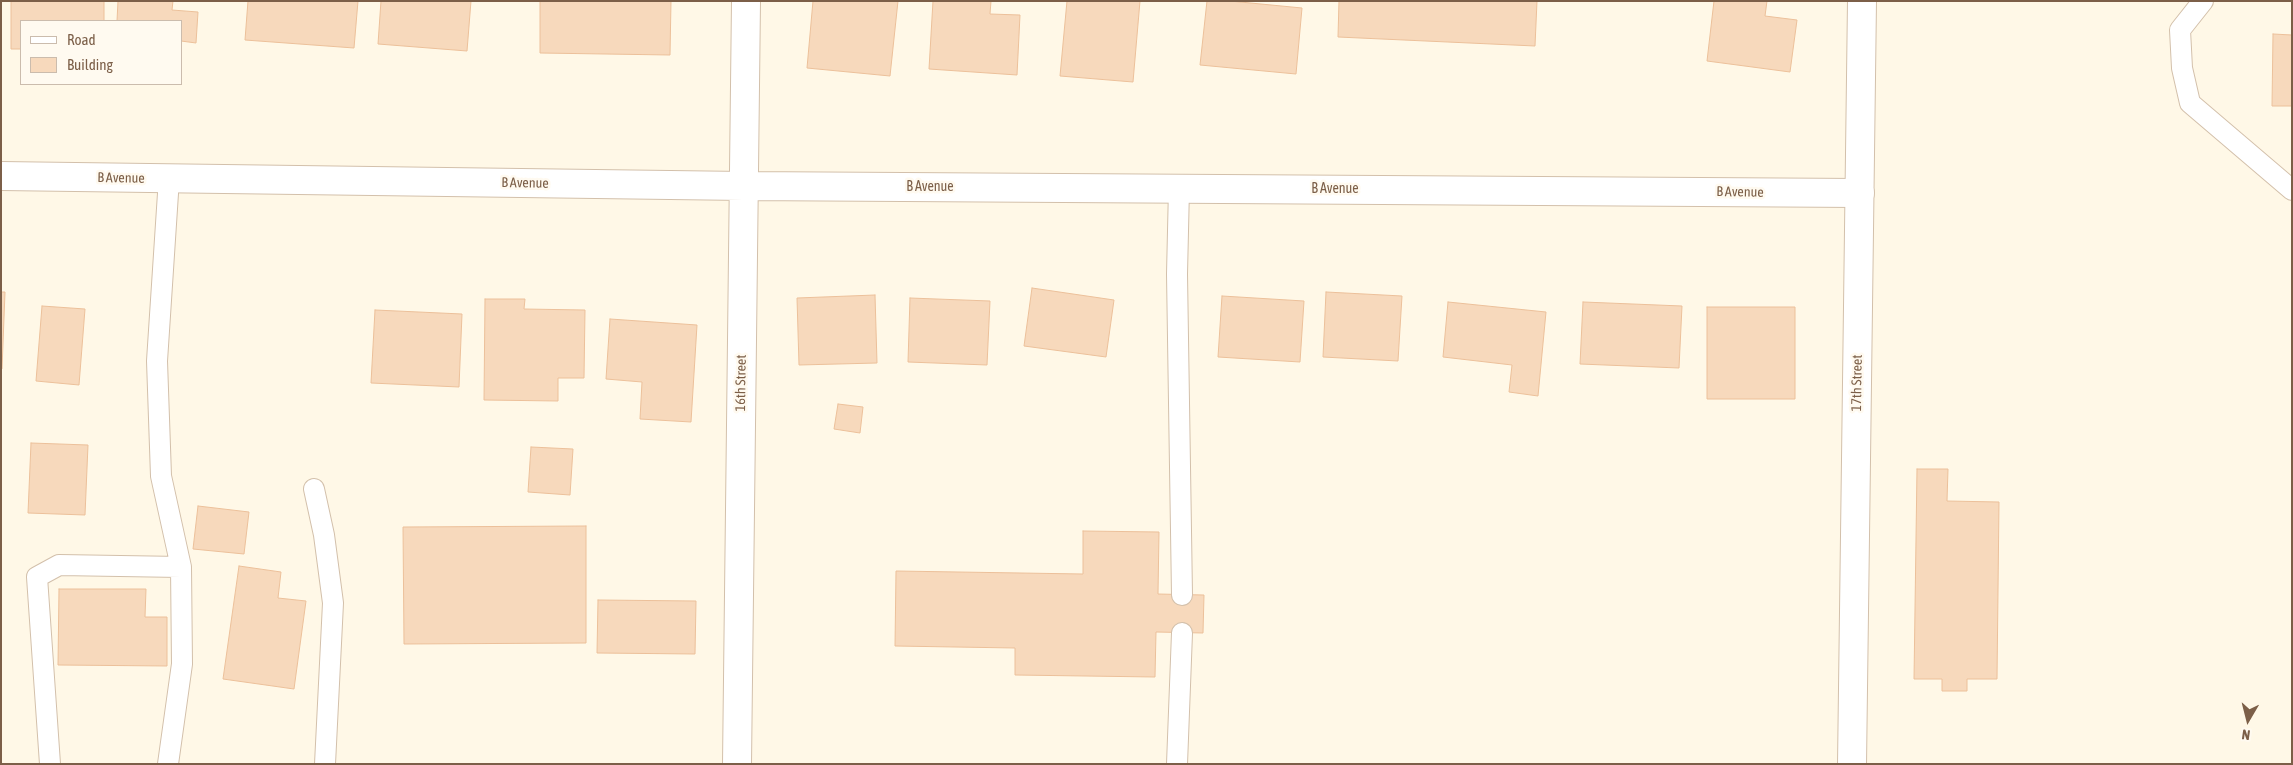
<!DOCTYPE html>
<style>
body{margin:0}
#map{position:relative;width:2293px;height:765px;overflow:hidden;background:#fff8e7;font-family:"Asap Condensed",sans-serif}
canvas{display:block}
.frame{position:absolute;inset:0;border:2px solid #7c5f48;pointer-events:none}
.legend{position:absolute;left:20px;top:20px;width:162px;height:65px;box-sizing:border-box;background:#fffaf0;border:1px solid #cbbcad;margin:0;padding:6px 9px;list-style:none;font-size:15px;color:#7c5f48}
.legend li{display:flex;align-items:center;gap:10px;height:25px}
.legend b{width:25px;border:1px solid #cbbcad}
.north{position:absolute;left:2223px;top:695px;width:50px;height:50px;-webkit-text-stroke:4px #fffaf0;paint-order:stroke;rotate:188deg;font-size:14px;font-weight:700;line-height:20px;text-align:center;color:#7c5f48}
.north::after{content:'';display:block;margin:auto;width:18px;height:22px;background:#7c5f48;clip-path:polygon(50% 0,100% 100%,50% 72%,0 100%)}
</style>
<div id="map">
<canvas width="2293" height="765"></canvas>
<div class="frame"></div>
<ul class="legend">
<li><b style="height:6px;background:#fff"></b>Road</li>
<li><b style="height:14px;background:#f7d9bc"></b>Building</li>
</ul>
<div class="north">N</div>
</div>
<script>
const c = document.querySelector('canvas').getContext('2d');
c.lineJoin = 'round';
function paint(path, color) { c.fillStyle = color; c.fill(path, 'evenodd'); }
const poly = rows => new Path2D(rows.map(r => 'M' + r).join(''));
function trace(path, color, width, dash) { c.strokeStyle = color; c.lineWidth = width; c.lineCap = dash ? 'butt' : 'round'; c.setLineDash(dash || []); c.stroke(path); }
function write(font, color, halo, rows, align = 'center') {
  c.font = font + ' "Asap Condensed",sans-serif'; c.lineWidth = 5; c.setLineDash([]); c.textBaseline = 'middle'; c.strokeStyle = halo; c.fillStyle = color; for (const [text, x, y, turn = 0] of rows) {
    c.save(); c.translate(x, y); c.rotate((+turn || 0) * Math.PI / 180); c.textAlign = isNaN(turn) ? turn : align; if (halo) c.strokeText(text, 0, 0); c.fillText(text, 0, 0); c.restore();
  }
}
const building = poly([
 [11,1,104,1,104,21,21,21,21,49,11,49,11,1],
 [118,1,173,1,172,10,198,12,196,43,181,41,181,21,117,21,118,1],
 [248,1,358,1,354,48,245,40,248,1],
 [381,1,471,1,467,51,378,44,381,1],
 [540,1,671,1,670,55,540,53,540,1],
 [813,1,898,1,890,76,807,68,813,1],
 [933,1,991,1,990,14,1020,15,1017,75,929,69,933,1],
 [1067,1,1140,1,1133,82,1060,76,1067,1],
 [1207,1,1230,1,1302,8,1296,74,1200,65,1207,1],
 [1339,1,1537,1,1535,46,1338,37,1339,1],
 [1714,1,1767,1,1765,16,1797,20,1790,72,1707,61,1714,1],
 [2273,34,2292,35,2292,106,2272,106,2273,34],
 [1032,288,1114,300,1106,357,1024,346,1032,288],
 [1,292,5,292,2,369,1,369,1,292],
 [1326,292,1402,296,1398,361,1323,357,1326,292],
 [875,295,877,363,799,365,797,298,875,295],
 [1222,296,1304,301,1300,362,1218,357,1222,296],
 [910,298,990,301,987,365,908,362,910,298],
 [485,299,525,299,524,309,585,310,584,378,558,378,558,401,484,400,485,299],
 [1448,302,1546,312,1538,396,1509,392,1512,365,1443,357,1448,302],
 [1583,302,1682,306,1679,368,1580,364,1583,302],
 [42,306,85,309,79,385,36,381,42,306],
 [1707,307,1795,307,1795,399,1707,399,1707,307],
 [375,310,462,314,459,387,371,383,375,310],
 [610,319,697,325,691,422,640,419,642,382,606,379,610,319],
 [838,404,863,407,860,433,834,429,838,404],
 [31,443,88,445,85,515,28,513,31,443],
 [531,447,573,449,570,495,528,492,531,447],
 [1917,469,1948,469,1947,501,1999,502,1997,679,1967,679,1967,691,1942,691,1942,679,1914,679,1917,469],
 [198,506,249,512,244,554,193,549,198,506],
 [586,526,586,643,404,644,403,527,586,526],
 [1083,531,1159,532,1158,594,1204,595,1203,633,1156,632,1155,677,1015,675,1015,648,895,646,896,571,1083,574,1083,531],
 [239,566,281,572,278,598,306,601,294,689,223,679,239,566],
 [59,589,146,589,145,617,167,617,167,666,58,665,59,589],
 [598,600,696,601,695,654,597,653,598,600]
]);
const service = poly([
 [2203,1,2180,30,2182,68,2190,103,2292,190],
 [1179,188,1177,274,1182,595],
 [314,489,324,535,333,603,325,764],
 [50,764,37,577,59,565,181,567],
 [168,764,182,664,181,567,161,476,157,361,169,178],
 [1177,764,1182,633]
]);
const minor = poly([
 [1,176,744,186,1860,193],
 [737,764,746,1]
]);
const tertiary = poly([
 [1852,764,1862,1]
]);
const streetNames = [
 ["B Avenue",121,178,1],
 ["B Avenue",525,183,1],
 ["B Avenue",930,187],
 ["B Avenue",1335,189],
 ["B Avenue",1740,192,1],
 ["16th Street",741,383,-89],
 ["17th Street",1857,383,-89]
];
paint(building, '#f7d9bc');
trace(building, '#ecc09a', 1);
trace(service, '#d3c0ab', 22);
trace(minor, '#d3c0ab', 30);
trace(tertiary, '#d3c0ab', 30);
trace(service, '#fff', 20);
trace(minor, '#fff', 28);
trace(tertiary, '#fff', 28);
write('14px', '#7c5f48', '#fffaf0', streetNames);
</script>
